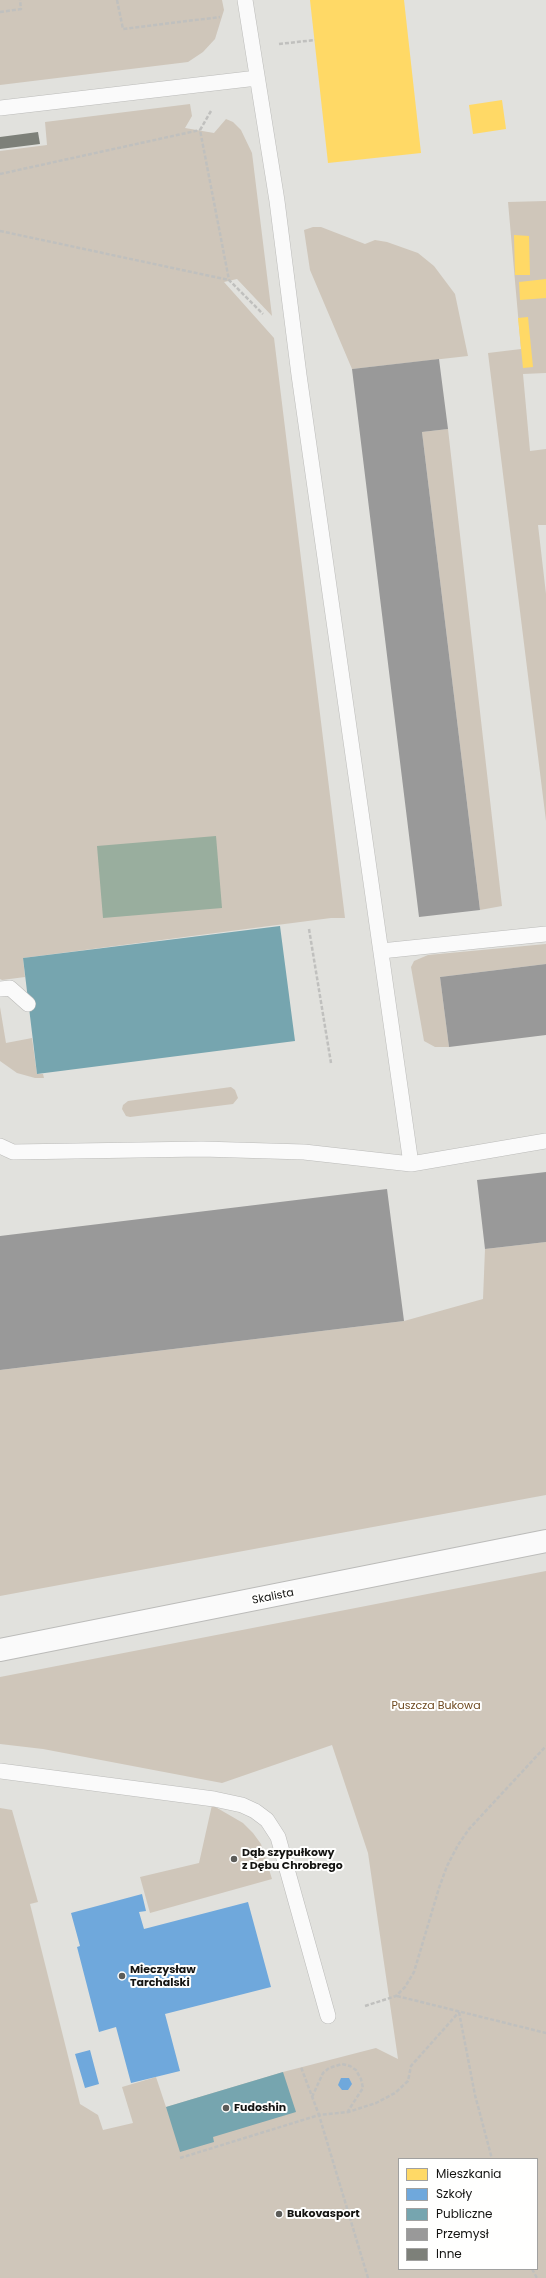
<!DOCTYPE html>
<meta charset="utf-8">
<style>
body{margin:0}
#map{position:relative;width:546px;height:2278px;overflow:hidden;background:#e1e1dd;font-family:Poppins,sans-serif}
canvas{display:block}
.legend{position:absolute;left:398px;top:2158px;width:140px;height:112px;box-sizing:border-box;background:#fffffe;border:1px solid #a1a1a0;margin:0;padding:5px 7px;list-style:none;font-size:12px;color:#141412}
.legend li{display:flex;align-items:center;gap:8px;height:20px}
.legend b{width:20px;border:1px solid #a1a1a0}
</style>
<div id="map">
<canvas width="546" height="2278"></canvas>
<ul class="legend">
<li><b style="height:11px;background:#ffd966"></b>Mieszkania</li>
<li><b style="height:11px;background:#6fa8dc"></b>Szkoły</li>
<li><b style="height:11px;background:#76a5af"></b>Publiczne</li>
<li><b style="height:11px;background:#999"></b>Przemysł</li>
<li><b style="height:11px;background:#7d8079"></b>Inne</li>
</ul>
</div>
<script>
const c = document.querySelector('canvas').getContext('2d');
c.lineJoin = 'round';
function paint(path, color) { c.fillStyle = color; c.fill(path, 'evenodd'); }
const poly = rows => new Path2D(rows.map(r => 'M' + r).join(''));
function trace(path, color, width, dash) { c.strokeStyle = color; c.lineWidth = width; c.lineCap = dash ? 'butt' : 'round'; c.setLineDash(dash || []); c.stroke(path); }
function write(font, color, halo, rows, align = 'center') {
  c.font = font + ' Poppins,sans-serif'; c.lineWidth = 4; c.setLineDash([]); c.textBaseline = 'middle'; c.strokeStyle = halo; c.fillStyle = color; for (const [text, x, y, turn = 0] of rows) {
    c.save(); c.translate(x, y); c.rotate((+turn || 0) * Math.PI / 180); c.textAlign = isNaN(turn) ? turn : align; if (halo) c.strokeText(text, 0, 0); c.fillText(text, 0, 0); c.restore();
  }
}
const green = poly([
 [0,0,222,0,224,10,215,39,203,52,188,62,0,85],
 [190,104,192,116,185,128,214,133,226,119,233,122,241,130,252,153,272,316,237,279,224,282,274,338,345,918,331,918,23,958,25,977,2,980,0,979,0,151,47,145,45,122],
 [546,201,546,373,523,374,530,451,546,449,546,525,538,525,546,594,546,821,488,353,521,349,508,202],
 [313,227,321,227,365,244,375,240,387,242,418,253,434,266,455,294,468,356,352,369,310,270,304,230],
 [448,429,502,906,480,910,422,432],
 [546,944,546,964,440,977,449,1047,435,1047,424,1041,411,967,414,961,428,955],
 [0,1007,6,1043,32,1038,37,1074,43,1074,44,1078,35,1078,17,1073,0,1061],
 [231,1087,235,1090,238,1098,233,1104,130,1117,126,1116,122,1109,123,1105,128,1101],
 [546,1242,546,1495,0,1596,0,1370,404,1321,483,1299,485,1249],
 [546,1571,546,2278,0,2278,0,1808,12,1810,38,1902,30,1904,80,2104,98,2115,103,2130,133,2123,122,2087,156,2077,166,2107,283,2072,376,2048,398,2059,368,1853,332,1745,222,1783,43,1749,0,1744,0,1677],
 [399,2159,537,2159,537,2269,399,2269],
 [212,1805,243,1823,253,1833,261,1844,272,1879,150,1913,140,1877,199,1863]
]);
const water = poly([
 [216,836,222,908,103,918,97,846]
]);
const homes = poly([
 [310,0,404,0,421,153,328,163],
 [502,100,506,129,473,134,469,105],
 [514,235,529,236,530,275,515,275],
 [546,279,546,298,520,300,519,282],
 [528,317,533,367,523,368,518,318]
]);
const schools = poly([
 [142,1894,146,1911,139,1912,144,1929,248,1902,271,1987,165,2014,180,2071,131,2083,116,2027,99,2032,77,1947,80,1946,71,1913],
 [90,2050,99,2084,85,2088,75,2054],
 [341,2078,349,2078,352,2084,348,2090,342,2090,338,2085]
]);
const public = poly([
 [280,926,295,1041,37,1074,23,958],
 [283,2072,296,2112,213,2137,214,2142,180,2152,166,2107]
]);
const industry = poly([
 [439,359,448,429,422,432,480,910,419,917,352,369],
 [546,964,546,1035,449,1047,440,977],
 [546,1172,546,1242,485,1249,477,1180],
 [387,1189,404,1321,0,1370,0,1236]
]);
const building = poly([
 [38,132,40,144,0,149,0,137]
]);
const path = poly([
 [117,0,123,29,220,17],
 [0,12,21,9,20,0],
 [279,44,315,40],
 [211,111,200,130,229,280,263,314],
 [0,174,200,130],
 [0,231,229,280],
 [309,929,331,1063],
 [397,1996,546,2033],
 [365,2006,396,1996,405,1987,414,1972,439,1888,447,1866,458,1845,469,1829,546,1746],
 [459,2012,475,2095,492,2159],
 [312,2097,323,2073,329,2068,342,2064,350,2066,356,2070,361,2079,363,2088,348,2111],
 [180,2158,319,2115,301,2067],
 [532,2269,537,2278],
 [368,2278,319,2115,348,2112,376,2103,395,2093,408,2081,411,2066,459,2012]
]);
const service = poly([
 [245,0,277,201,299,375,411,1164,546,1141],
 [0,108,257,78],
 [381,951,546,934],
 [0,989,10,988,28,1004],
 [0,1146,13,1152,202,1149,304,1152,411,1164],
 [0,1771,214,1799,242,1805,255,1811,267,1820,278,1837,328,2016]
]);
const minor = poly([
 [0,1650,546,1541]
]);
const markers = [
 [234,1859,4,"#5c5c59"],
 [122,1976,4,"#5c5c59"],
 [226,2108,4,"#5c5c59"],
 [279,2214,4,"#5c5c59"]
];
const streetNames = [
 ["Skalista",273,1597,-11]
];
const parkNames = [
 ["Puszcza Bukowa",436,1706]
];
const poiNames = [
 ["Dąb szypułkowy",242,1853],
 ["z Dębu Chrobrego",242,1866],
 ["Mieczysław",130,1970],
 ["Tarchalski",130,1983],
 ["Fudoshin",234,2108],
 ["Bukovasport",287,2214]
];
paint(green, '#cfc6ba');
paint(water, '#99ae9e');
paint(homes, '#ffd966');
paint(schools, '#6fa8dc');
paint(public, '#76a5af');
paint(industry, '#999');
paint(building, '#7d8079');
trace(service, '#bbbbb9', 16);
trace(minor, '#bbbbb9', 24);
trace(path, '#c0c0be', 2.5, [4, 2]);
trace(service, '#fafafa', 15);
trace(minor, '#fafafa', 22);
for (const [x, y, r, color] of markers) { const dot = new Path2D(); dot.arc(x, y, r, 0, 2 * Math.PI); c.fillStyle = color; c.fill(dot); trace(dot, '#fffffe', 1.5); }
write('11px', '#141412', '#fffffe', streetNames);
write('11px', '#6e491f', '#fffffe', parkNames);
write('bold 11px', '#141412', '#fffffe', poiNames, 'left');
</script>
